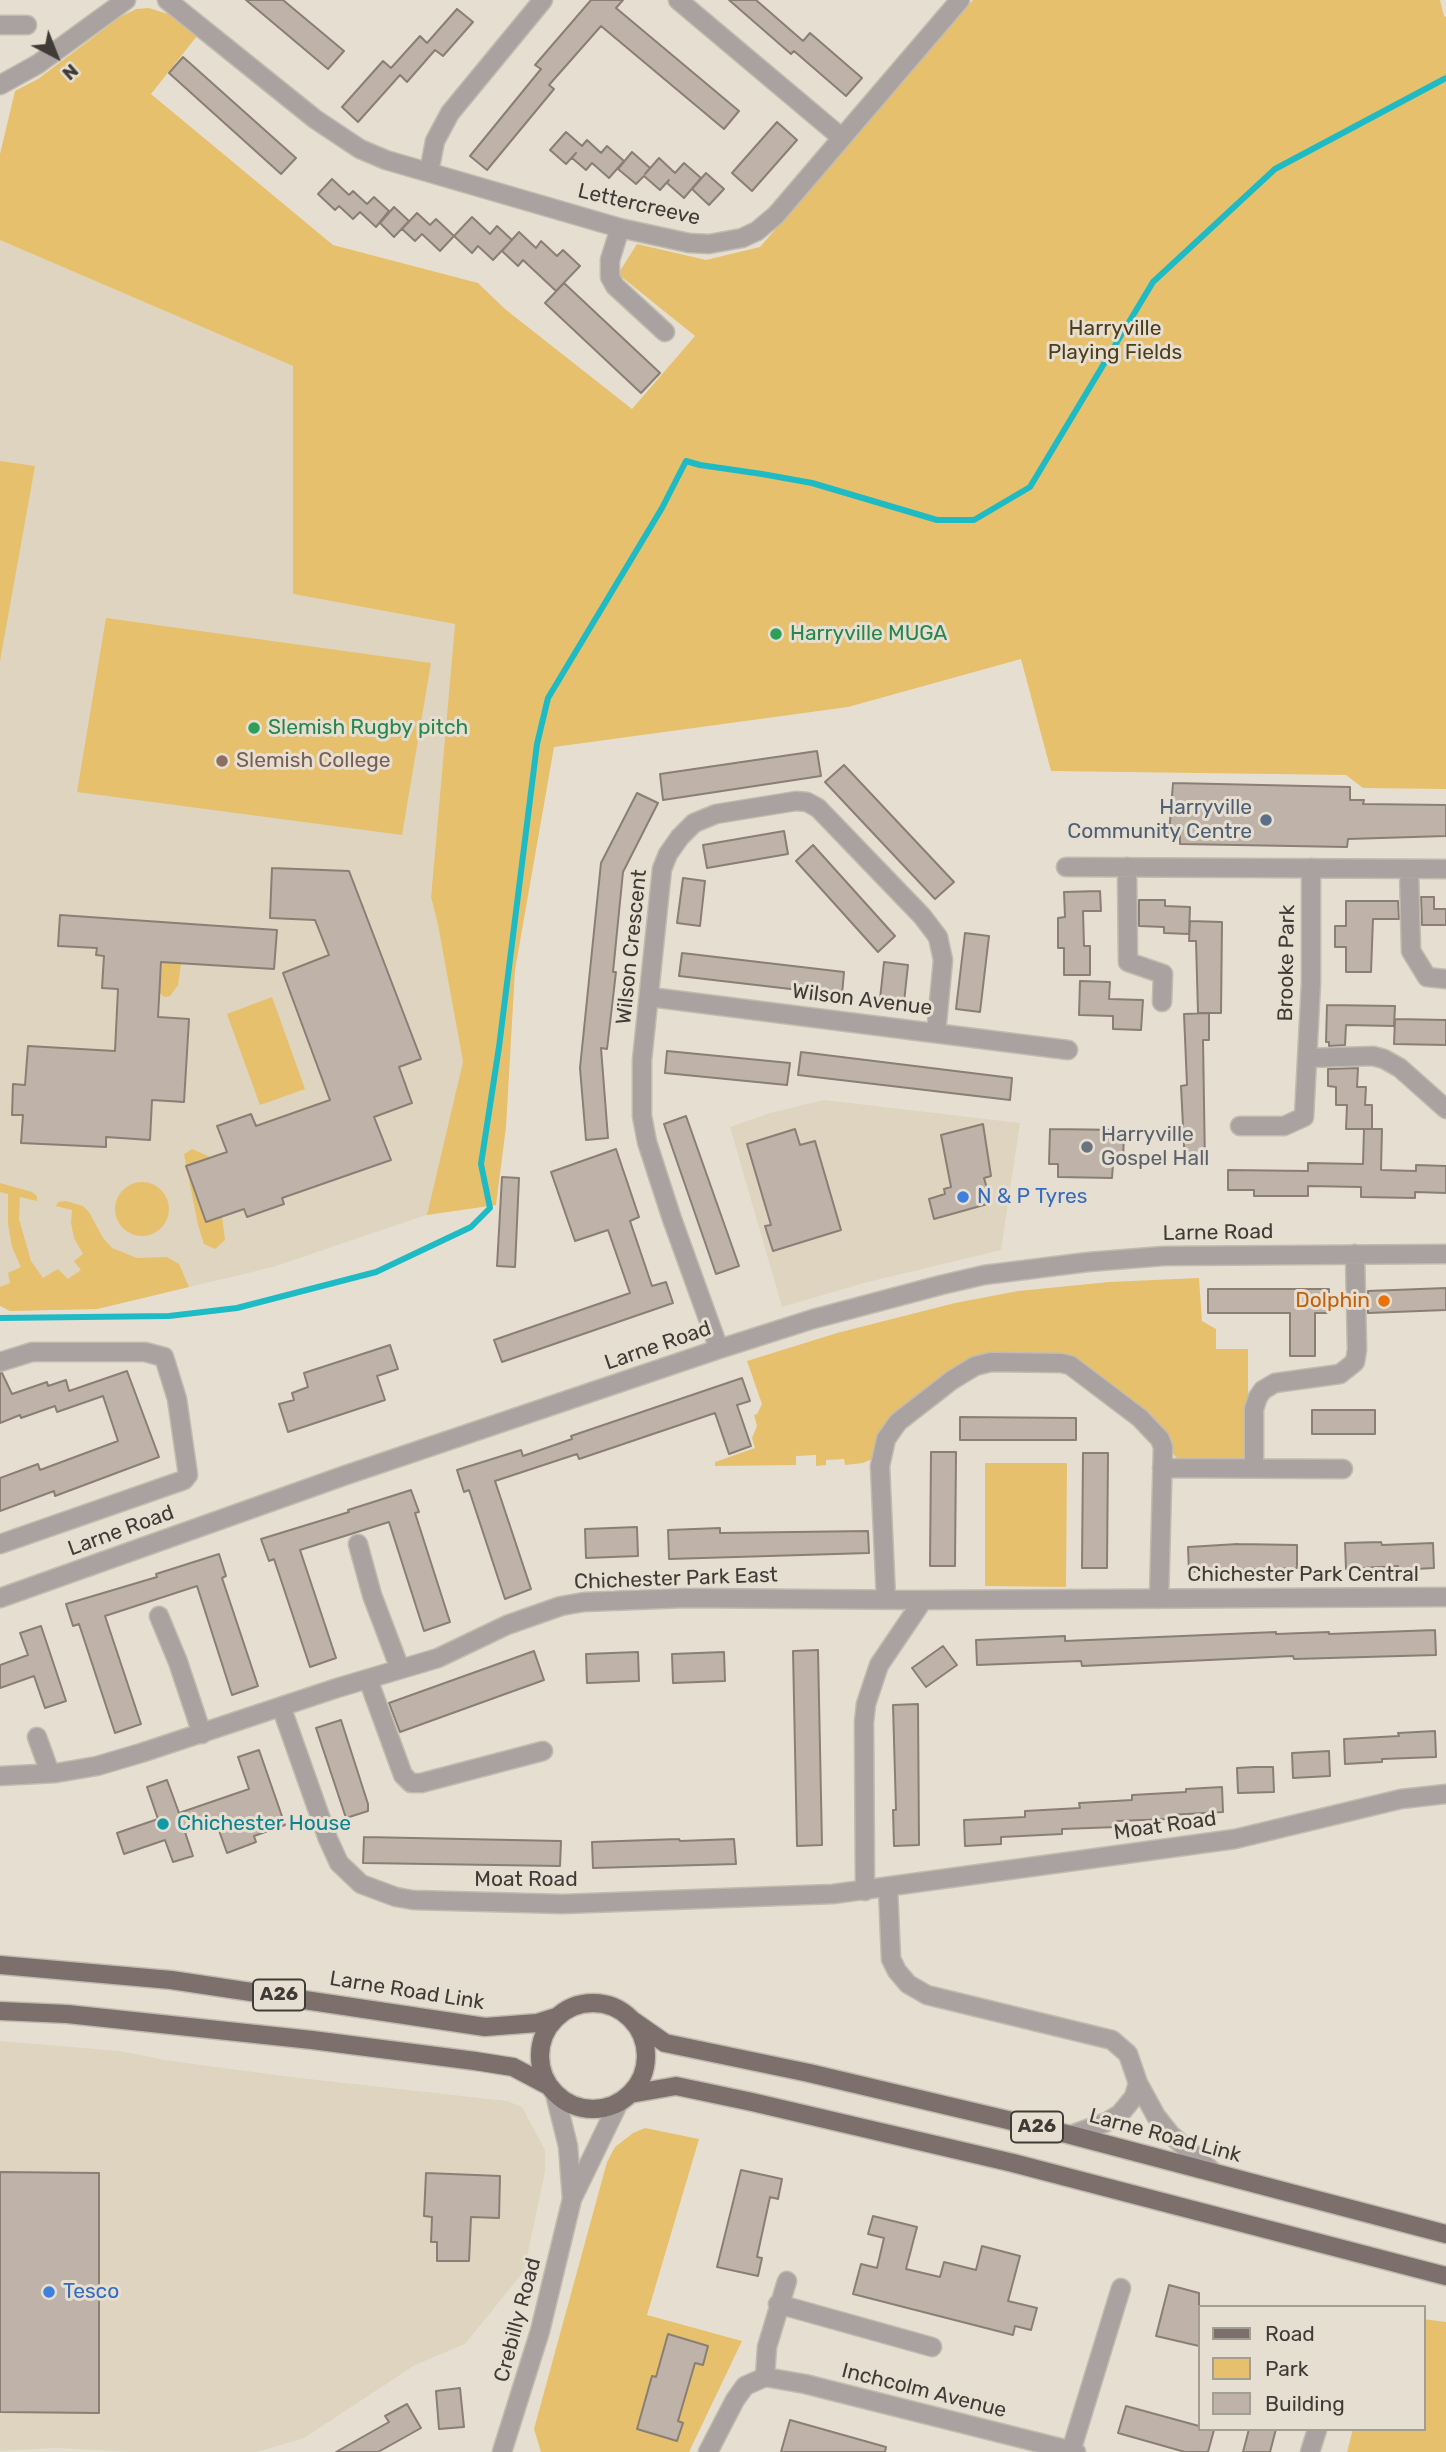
<!DOCTYPE html>
<style>
body{margin:0}
#map{position:relative;width:1446px;height:2452px;overflow:hidden;background:#e6dfd1;font-family:Rubik,sans-serif}
canvas{display:block}
.legend{position:absolute;left:1198px;top:2305px;width:228px;height:126px;box-sizing:border-box;background:#e6dfd1;border:2px solid #a39e93;margin:0;padding:9px 12px;list-style:none;font-size:21px;color:#3f3c37}
.legend li{display:flex;align-items:center;gap:14px;height:35px}
.legend b{width:35px;border:2px solid #a39e93}
.north{position:absolute;left:21px;top:21px;width:70px;height:70px;-webkit-text-stroke:5px #e6dfd1;paint-order:stroke;rotate:138deg;font-size:19px;font-weight:700;line-height:28px;text-align:center;color:#3f3c37}
.north::after{content:'';display:block;margin:auto;width:24px;height:32px;background:#3f3c37;clip-path:polygon(50% 0,100% 100%,50% 72%,0 100%)}
</style>
<div id="map">
<canvas width="1446" height="2452"></canvas>
<ul class="legend">
<li><b style="height:9px;background:#7c6f6c"></b>Road</li>
<li><b style="height:19px;background:#e6c06c"></b>Park</li>
<li><b style="height:19px;background:#bfb2a8"></b>Building</li>
</ul>
<div class="north">N</div>
</div>
<script>
const c = document.querySelector('canvas').getContext('2d');
c.lineJoin = 'round';
function paint(path, color) { c.fillStyle = color; c.fill(path, 'evenodd'); }
const poly = rows => new Path2D(rows.map(r => 'M' + r).join(''));
function trace(path, color, width, dash) { c.strokeStyle = color; c.lineWidth = width; c.lineCap = dash ? 'butt' : 'round'; c.setLineDash(dash || []); c.stroke(path); }
function write(font, color, halo, rows, align = 'center') {
  c.font = font + ' Rubik,sans-serif'; c.lineWidth = 6; c.setLineDash([]); c.textBaseline = 'middle'; c.strokeStyle = halo; c.fillStyle = color; for (const [text, x, y, turn = 0] of rows) {
    c.save(); c.translate(x, y); c.rotate((+turn || 0) * Math.PI / 180); c.textAlign = isNaN(turn) ? turn : align; if (halo) c.strokeText(text, 0, 0); c.fillText(text, 0, 0); c.restore();
  }
}
const built = poly([
 [0,240,293,366,293,594,455,624,431,897,438,925,463,1062,429,1214,273,1267,97,1309,10,1311,0,1306],
 [824,1100,1020,1123,1001,1250,864,1283,782,1307,730,1127,770,1113],
 [0,2041,120,2051,164,2060,291,2077,507,2101,522,2107,545,2150,545,2172,524,2271,465,2344,415,2365,304,2438,257,2452,130,2452,56,2448,0,2451]
]);
const green = poly([
 [973,0,1440,0,1444,16,1446,17,1446,789,1363,788,1346,775,1051,771,1021,659,848,707,554,747,515,970,506,1127,496,1205,427,1215,463,1062,438,925,431,897,455,624,293,594,293,366,0,240,0,154,15,91,38,79,120,17,136,9,149,8,171,15,197,36,151,94,333,245,478,283,505,309,632,409,695,336,618,274,637,244,706,260,760,247],
 [0,461,35,466,0,661],
 [106,618,431,663,402,835,77,792],
 [163,962,181,963,178,985,170,996,164,997,159,992],
 [272,997,305,1089,260,1105,227,1014],
 [192,1149,210,1157,187,1166,206,1222,222,1217,225,1240,215,1249,204,1244,198,1225,184,1154],
 '115 1209a27 27 0 1 1 54 0a27 27 0 1 1-54 0Z',
 [0,1183,32,1192,37,1196,37,1201,20,1197,19,1219,31,1261,43,1278,58,1269,68,1279,81,1270,74,1261,83,1254,74,1238,71,1223,72,1210,56,1206,58,1202,66,1201,83,1206,89,1212,103,1238,112,1248,137,1258,167,1257,179,1264,189,1287,97,1309,10,1311,0,1306,0,1287,10,1283,8,1273,21,1267,12,1247,8,1224,8,1194,0,1192],
 [1199,1278,1202,1321,1216,1329,1216,1349,1248,1349,1248,1450,1240,1464,1183,1464,1174,1455,1163,1434,1079,1367,969,1367,872,1459,863,1463,845,1465,844,1459,826,1460,826,1465,816,1466,816,1455,796,1456,796,1465,715,1466,715,1462,755,1448,752,1438,757,1426,754,1415,757,1414,762,1404,747,1361,837,1333,955,1303,1018,1291,1109,1282],
 [985,1463,1067,1463,1066,1587,985,1586],
 [645,2128,699,2139,647,2315,742,2341,689,2452,541,2452,534,2429,607,2162,615,2147,633,2133],
 [1423,2319,1446,2322,1446,2452,1347,2452,1353,2429,1423,2429]
]);
const stream = poly([
 [0,1318,169,1316,237,1308,376,1272,471,1227,490,1208,481,1164,499,1047,537,744,548,698,662,508,686,461,700,465,762,474,812,483,937,520,974,520,1030,487,1153,282,1275,169,1446,78]
]);
const building = poly([
 [246,0,283,0,344,51,328,69,246,0],
 [591,0,623,0,616,8,739,111,724,129,601,26,549,85,554,89,487,170,470,156,541,69,535,65,591,0],
 [729,0,756,0,803,41,810,33,862,78,846,96,794,51,791,54,729,0],
 [457,9,473,22,443,56,435,50,407,82,400,75,358,122,342,107,383,61,391,68,420,36,427,43,457,9],
 [183,57,296,158,281,174,169,73,183,57],
 [777,122,797,140,752,191,732,173,777,122],
 [566,132,582,146,587,140,601,153,607,146,624,161,609,178,592,163,586,170,572,158,576,153,566,164,550,150,566,132],
 [632,152,650,168,645,174,659,158,675,173,684,163,701,178,684,198,667,183,669,180,660,190,644,176,636,184,618,169,632,152],
 [706,173,724,189,709,205,692,189,706,173],
 [332,179,349,195,353,191,367,204,374,197,389,211,376,227,360,212,353,219,339,206,335,210,318,194,332,179],
 [394,207,409,221,394,237,380,223,394,207],
 [417,213,430,225,436,219,454,236,440,251,422,234,415,241,402,229,417,213],
 [472,217,490,234,497,226,512,240,493,260,478,246,472,253,454,236,472,217],
 [519,232,536,248,541,241,557,256,563,250,580,266,556,291,523,260,518,266,502,251,519,232],
 [564,283,660,373,641,393,545,303,564,283],
 [817,751,821,776,663,800,660,774,817,751],
 [844,765,954,882,935,899,825,782,844,765],
 [1173,783,1350,787,1350,800,1364,800,1363,804,1446,805,1446,836,1348,839,1347,847,1180,844,1180,836,1169,835,1173,783],
 [637,793,658,803,623,872,613,972,616,972,607,1049,601,1048,608,1138,586,1140,580,1068,601,863,637,793],
 [784,831,788,854,707,868,703,845,784,831],
 [813,845,895,936,878,952,796,861,813,845],
 [272,868,349,871,421,1059,399,1067,412,1103,374,1117,391,1160,282,1198,284,1204,247,1217,244,1209,206,1222,186,1166,227,1152,217,1126,251,1114,256,1126,330,1100,283,973,329,955,315,920,270,918,272,868],
 [683,878,705,881,700,926,677,923,683,878],
 [1100,891,1101,911,1083,911,1084,946,1090,946,1090,975,1064,975,1064,948,1058,948,1058,918,1065,917,1064,892,1100,891],
 [1421,897,1434,897,1434,909,1446,909,1446,925,1422,925,1421,897],
 [1139,900,1165,900,1165,906,1190,907,1189,934,1164,933,1164,927,1139,926,1139,900],
 [1346,901,1398,901,1399,919,1373,919,1371,972,1346,972,1346,947,1335,947,1335,926,1346,926,1346,901],
 [60,915,277,930,274,969,161,962,158,1017,189,1019,184,1102,152,1100,150,1140,106,1137,106,1147,21,1143,23,1115,12,1115,13,1084,25,1085,28,1046,115,1051,118,989,102,988,104,956,96,955,97,948,58,946,60,915],
 [1190,921,1222,922,1221,1013,1198,1013,1196,941,1189,941,1190,921],
 [965,933,989,936,980,1012,956,1009,965,933],
 [682,953,844,972,842,995,679,976,682,953],
 [884,962,908,965,904,1002,880,999,884,962],
 [1080,981,1110,982,1109,999,1143,1000,1141,1030,1113,1029,1113,1016,1079,1015,1080,981],
 [1327,1005,1395,1006,1394,1026,1346,1025,1345,1045,1329,1046,1329,1042,1326,1042,1327,1005],
 [1209,1013,1209,1040,1203,1040,1205,1166,1185,1166,1181,1086,1187,1085,1184,1014,1209,1013],
 [1395,1019,1446,1020,1446,1045,1394,1044,1395,1019],
 [667,1051,790,1063,787,1085,665,1073,667,1051],
 [801,1052,1012,1078,1010,1100,798,1075,801,1052],
 [1358,1068,1357,1087,1366,1087,1365,1105,1372,1105,1372,1129,1346,1129,1347,1105,1336,1105,1336,1087,1328,1086,1328,1069,1358,1068],
 [686,1116,739,1266,716,1274,664,1124,686,1116],
 [983,1124,991,1176,984,1178,991,1203,934,1219,929,1199,945,1194,944,1189,951,1187,941,1135,983,1124],
 [795,1129,800,1145,815,1141,841,1230,773,1251,765,1226,771,1225,747,1144,795,1129],
 [1050,1129,1124,1130,1123,1164,1113,1164,1112,1178,1058,1177,1058,1164,1049,1164,1050,1129],
 [1364,1129,1382,1129,1381,1170,1416,1171,1416,1165,1446,1166,1446,1193,1415,1192,1415,1198,1361,1197,1361,1187,1308,1186,1308,1196,1254,1196,1254,1190,1228,1190,1228,1170,1308,1171,1308,1163,1363,1164,1364,1129],
 [616,1149,639,1217,630,1221,652,1286,666,1282,673,1303,502,1362,494,1340,630,1293,608,1230,575,1241,551,1172,616,1149],
 [502,1177,519,1178,515,1267,497,1266,502,1177],
 [1446,1288,1446,1310,1368,1313,1368,1291,1446,1288],
 [1208,1289,1329,1289,1329,1313,1315,1313,1315,1356,1290,1356,1290,1313,1208,1313,1208,1289],
 [390,1345,398,1369,377,1376,385,1400,288,1432,279,1404,294,1400,292,1393,308,1387,304,1373,390,1345],
 [127,1371,159,1457,55,1496,54,1491,0,1511,0,1478,38,1464,40,1470,118,1441,103,1396,57,1412,55,1406,21,1418,20,1415,0,1423,0,1373,2,1373,12,1394,47,1382,48,1386,66,1380,69,1391,127,1371],
 [742,1378,750,1401,737,1405,751,1446,729,1454,715,1413,579,1459,577,1454,495,1481,531,1589,505,1599,469,1490,464,1492,457,1470,521,1450,523,1456,572,1439,571,1436,742,1378],
 [1312,1410,1375,1410,1375,1434,1312,1434,1312,1410],
 [960,1417,1076,1418,1076,1440,960,1440,960,1417],
 [931,1452,956,1452,955,1566,930,1566,931,1452],
 [1083,1453,1108,1453,1107,1568,1082,1568,1083,1453],
 [411,1490,419,1512,415,1513,450,1622,424,1631,389,1522,300,1550,336,1658,310,1667,274,1559,269,1561,261,1539,349,1512,348,1510,411,1490],
 [637,1527,638,1556,586,1558,585,1529,637,1527],
 [720,1528,720,1533,868,1531,869,1553,669,1559,668,1530,720,1528],
 [1381,1542,1382,1545,1433,1543,1434,1568,1398,1570,1398,1566,1346,1569,1345,1543,1381,1542],
 [1238,1544,1297,1545,1297,1568,1189,1572,1188,1547,1238,1544],
 [219,1554,226,1576,222,1578,258,1686,232,1695,197,1586,105,1616,141,1724,115,1733,79,1624,73,1626,66,1604,157,1577,156,1574,219,1554],
 [41,1626,66,1701,45,1708,34,1676,0,1688,0,1665,28,1655,20,1633,41,1626],
 [1435,1630,1436,1655,1294,1659,1293,1656,1082,1666,1081,1661,977,1665,976,1640,1065,1636,1065,1641,1276,1632,1276,1634,1329,1632,1329,1634,1435,1630],
 [943,1646,957,1665,926,1687,912,1668,943,1646],
 [818,1650,822,1845,797,1846,793,1651,818,1650],
 [534,1651,544,1680,400,1732,389,1703,534,1651],
 [638,1652,639,1681,587,1683,586,1654,638,1652],
 [724,1652,725,1681,673,1683,672,1654,724,1652],
 [918,1704,919,1845,894,1846,893,1810,896,1810,893,1705,918,1704],
 [341,1720,368,1804,368,1811,346,1818,316,1728,341,1720],
 [1435,1731,1436,1757,1382,1759,1382,1762,1345,1764,1344,1739,1399,1736,1398,1733,1435,1731],
 [259,1750,285,1825,254,1836,256,1842,227,1853,216,1822,185,1832,193,1856,173,1862,165,1840,124,1854,117,1833,158,1819,147,1787,167,1780,179,1813,249,1789,238,1757,259,1750],
 [1329,1751,1330,1776,1293,1778,1292,1753,1329,1751],
 [1255,1767,1273,1767,1274,1792,1238,1793,1237,1768,1255,1767],
 [1222,1787,1223,1812,1169,1815,1169,1819,1117,1821,1117,1827,1062,1829,1062,1834,1001,1837,1001,1844,965,1846,964,1820,1025,1817,1025,1811,1080,1808,1079,1803,1132,1800,1132,1795,1186,1792,1186,1789,1222,1787],
 [364,1837,561,1841,560,1866,363,1863,364,1837],
 [679,1839,680,1841,734,1839,736,1864,593,1868,592,1842,679,1839],
 [741,2170,782,2179,778,2199,770,2197,757,2257,762,2258,758,2276,717,2267,741,2170],
 [0,2172,99,2173,99,2413,0,2412,0,2172],
 [426,2173,500,2176,499,2218,471,2217,469,2261,437,2261,437,2242,431,2242,432,2217,424,2216,426,2173],
 [873,2216,917,2227,906,2269,940,2277,944,2262,976,2270,982,2246,1020,2256,1008,2301,1037,2308,1031,2330,1015,2326,1013,2335,853,2294,861,2264,877,2268,884,2238,868,2234,873,2216],
 [1169,2285,1199,2293,1199,2346,1156,2336,1169,2285],
 [668,2334,708,2346,703,2365,695,2363,678,2421,683,2423,677,2441,637,2429,652,2376,656,2377,668,2334],
 [460,2388,464,2427,439,2429,436,2391,460,2388],
 [407,2404,421,2428,378,2452,336,2452,389,2422,385,2416,407,2404],
 [1126,2406,1199,2426,1199,2429,1214,2430,1208,2452,1185,2452,1118,2433,1126,2406],
 [790,2420,886,2447,885,2452,781,2452,790,2420],
 [1249,2429,1276,2429,1270,2452,1243,2452,1249,2429]
]);
const minor = poly([
 [167,0,315,119,360,149,386,160,620,228,689,243,709,244,742,238,757,231,776,215,960,0],
 [678,0,842,138],
 [0,25,27,25],
 [0,85,38,64,126,0],
 [429,172,435,141,450,113,543,0],
 [620,228,610,260,610,277,615,286,665,332],
 [1066,867,1446,869],
 [1127,867,1128,962,1163,974,1162,1002],
 [1409,869,1411,951,1427,977,1446,979],
 [650,997,1068,1050],
 [1308,1058,1373,1056,1384,1059,1400,1068,1446,1109],
 [1240,1126,1284,1126,1304,1117,1311,983,1311,868],
 [719,1349,672,1219,647,1142,642,1116,642,1060,662,869,668,854,680,837,694,823,716,814,796,801,807,802,818,808,922,916,938,937,943,960,936,1033],
 [0,1362,32,1352,145,1352,164,1357,177,1399,188,1475,184,1480,0,1544],
 [1162,1468,1343,1469],
 [1254,1468,1254,1409,1258,1397,1263,1390,1275,1383,1340,1374,1355,1362,1357,1350,1355,1254],
 [358,1544,372,1595,400,1669],
 [0,1598,346,1475,719,1349,813,1319,941,1285,984,1275,1088,1262,1164,1256,1446,1254],
 [886,1599,880,1466,886,1439,898,1422,952,1380,975,1366,991,1362,1061,1363,1070,1365,1140,1418,1160,1439,1163,1447,1159,1599],
 [159,1616,178,1662,202,1734],
 [368,1679,403,1775,411,1783,421,1783,543,1751],
 [282,1709,328,1839,339,1863,361,1884,396,1897,413,1900,563,1904,833,1894,1235,1839,1401,1799,1446,1794],
 [37,1737,50,1773],
 [0,1776,56,1773,97,1766,141,1753,337,1688,438,1658,507,1625,561,1606,584,1602,686,1598,923,1600,1446,1597],
 [888,1888,891,1959,897,1971,908,1984,927,1995,1112,2040,1128,2054,1138,2083,1156,2116,1171,2135,1212,2171],
 [865,1891,864,1722,866,1704,879,1665,923,1600],
 [555,2094,568,2146,572,2199],
 [1071,2135,1107,2122,1120,2114,1134,2097,1138,2083],
 [778,2304,932,2347],
 [765,2377,805,2384,1076,2452],
 [765,2377,767,2347,787,2281],
 [1071,2451,1121,2288],
 [502,2452,540,2331,572,2199,619,2102],
 [708,2452,735,2400,745,2386,765,2377],
 [1310,2452,1317,2430]
]);
const major = poly([
 [0,1965,171,1980,485,2027,537,2023,556,2017],
 '540 2056a53 53 0 1 1 106 0a53 53 0 1 1-106 0Z',
 [0,2011,67,2014,312,2040,475,2061,513,2067,549,2086],
 [632,2020,665,2043,809,2073,1071,2135,1446,2234],
 [630,2094,676,2086,752,2102,1013,2163,1446,2276]
]);
const markers = [
 [776,634,7,"#2e9e5b"],
 [254,728,7,"#2e9e5b"],
 [222,761,7,"#8d6e63"],
 [1266,820,7,"#5c6f8a"],
 [1087,1147,7,"#6b7280"],
 [963,1197,7,"#3f7fe0"],
 [1384,1301,7,"#e8710a"],
 [163,1824,7,"#0f9aa8"],
 [49,2292,7,"#3f7fe0"]
];
const shields = [
 [279,1995,52],
 [1037,2127,52]
];
const shieldNames = [
 ["A26",279,1995],
 ["A26",1037,2127]
];
const streetNames = [
 ["Lettercreeve",639,205,13],
 ["Wilson Crescent",632,947,-84],
 ["Brooke Park",1287,963,-89],
 ["Wilson Avenue",862,1000,7],
 ["Larne Road",1218,1233,-1],
 ["Larne Road",658,1346,-19],
 ["Larne Road",121,1531,-20],
 ["Chichester Park Central",1303,1575],
 ["Chichester Park East",676,1579,-2],
 ["Moat Road",1165,1826,-8],
 ["Moat Road",526,1880],
 ["Larne Road Link",407,1991,9],
 ["Larne Road Link",1165,2136,15],
 ["Crebilly Road",518,2320,-75],
 ["Inchcolm Avenue",924,2391,14]
];
const parkNames = [
 ["Harryville",1115,329],
 ["Playing Fields",1115,353]
];
const leisureNames = [
 ["Harryville MUGA",790,634],
 ["Slemish Rugby pitch",268,728]
];
const educationNames = [
 ["Slemish College",236,761]
];
const serviceNames = [
 ["Harryville",1252,808],
 ["Community Centre",1252,832]
];
const worshipNames = [
 ["Harryville",1101,1135],
 ["Gospel Hall",1101,1159]
];
const shopNames = [
 ["N & P Tyres",977,1197],
 ["Tesco",63,2292]
];
const foodNames = [
 ["Dolphin",1370,1301]
];
const cultureNames = [
 ["Chichester House",177,1824]
];
paint(built, '#ded4bf');
paint(green, '#e6c06c');
trace(stream, '#1fbbc5', 6);
paint(building, '#bfb2a8');
trace(building, '#8a7e75', 2);
trace(minor, '#c1bbaf', 21);
trace(major, '#c1bbaf', 21);
trace(minor, '#aaa2a0', 18);
trace(major, '#7c6f6c', 18);
for (const [x, y, r, color] of markers) { const dot = new Path2D(); dot.arc(x, y, r, 0, 2 * Math.PI); c.fillStyle = color; c.fill(dot); trace(dot, '#e6dfd1', 2.5); }
for (const [x, y, w] of shields) { const box = new Path2D(); box.roundRect(x - w / 2, y - 15.5, w, 31, 5); c.fillStyle = '#e6dfd1'; c.fill(box); trace(box, '#3f3c37', 2); }
write('bold 19px', '#3f3c37', null, shieldNames);
write('21px', '#3f3c37', '#e6dfd1', streetNames);
write('21px', '#4e3d17', '#e6dfd1', parkNames);
write('21px', '#27864d', '#e6dfd1', leisureNames, 'left');
write('21px', '#785e54', '#e6dfd1', educationNames, 'left');
write('21px', '#4e5e75', '#e6dfd1', serviceNames, 'right');
write('21px', '#5b616d', '#e6dfd1', worshipNames, 'left');
write('21px', '#366cbe', '#e6dfd1', shopNames, 'left');
write('21px', '#c56008', '#e6dfd1', foodNames, 'right');
write('21px', '#0d838f', '#e6dfd1', cultureNames, 'left');
</script>
